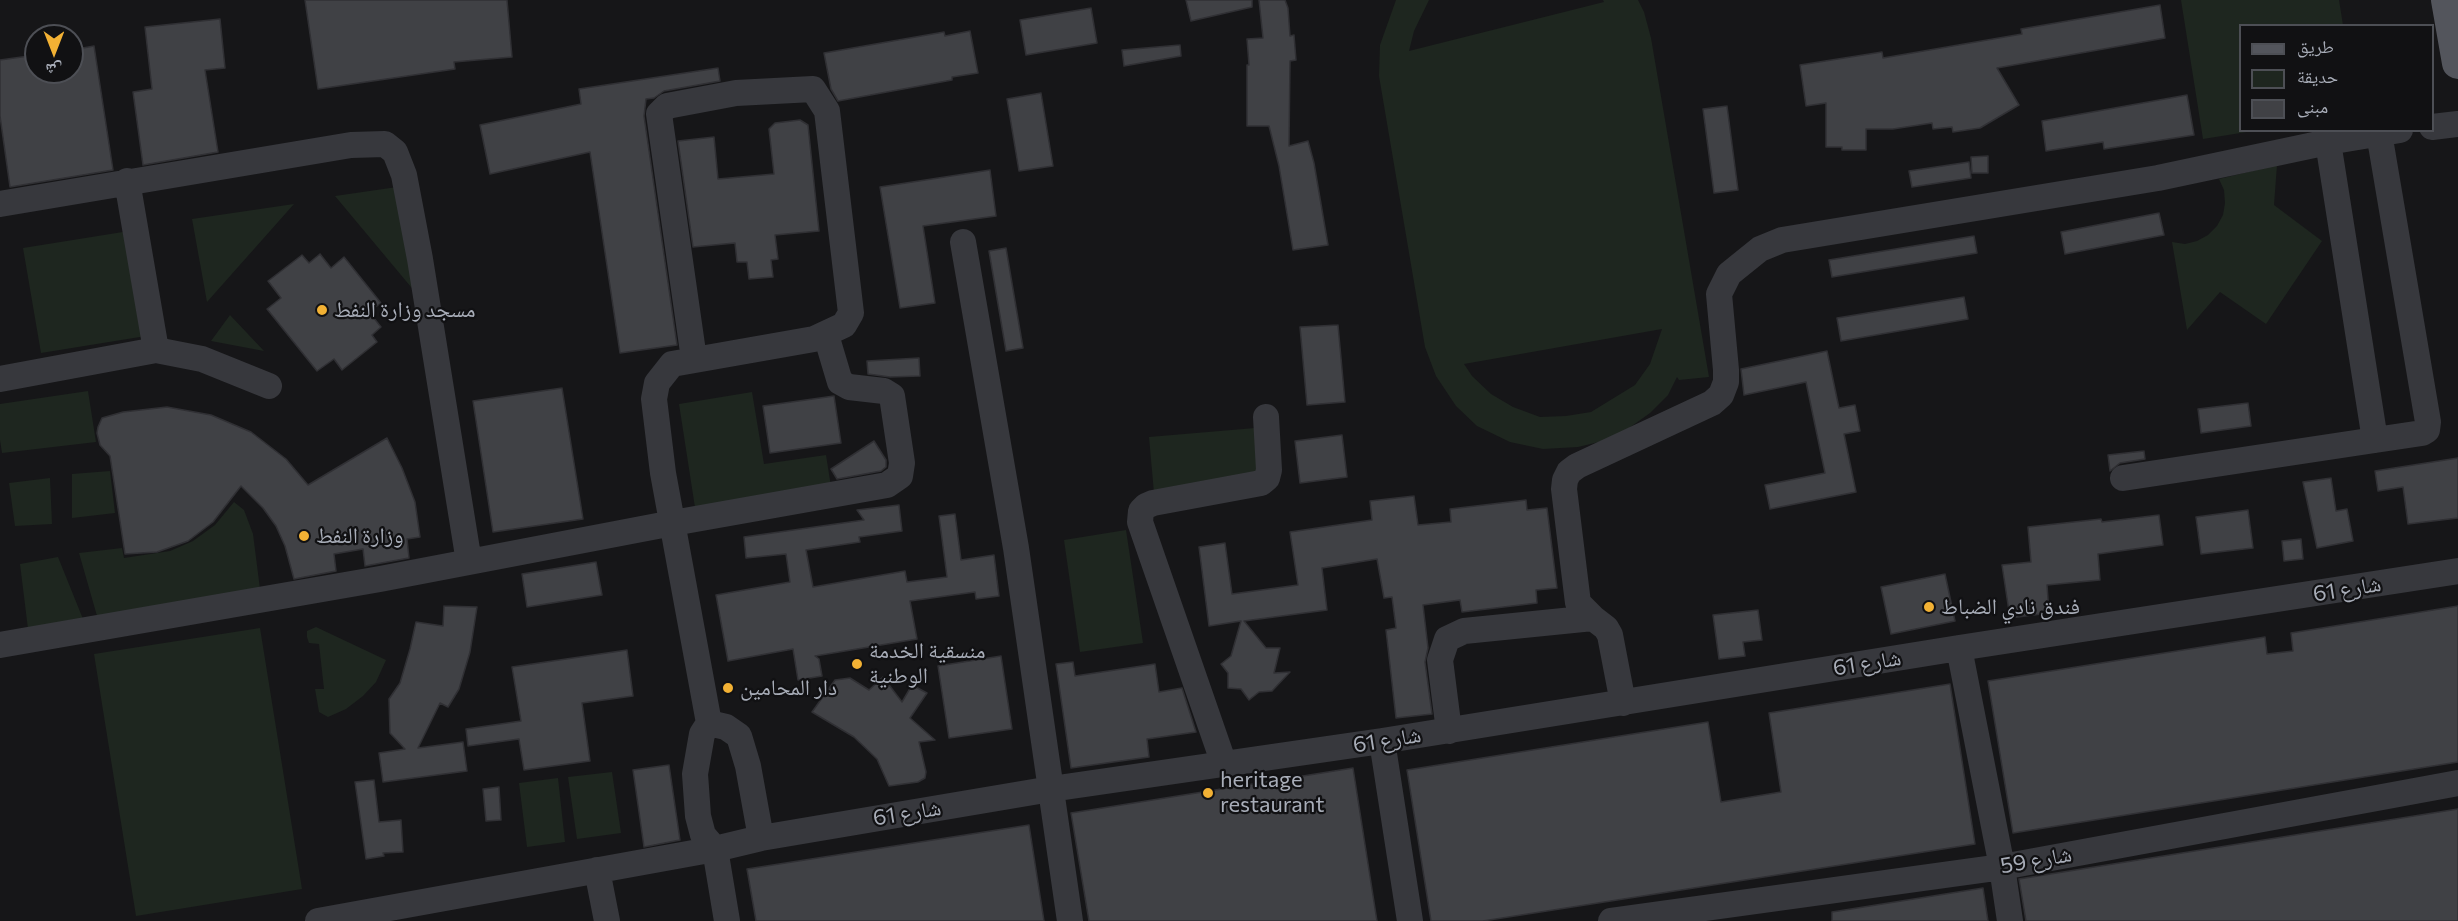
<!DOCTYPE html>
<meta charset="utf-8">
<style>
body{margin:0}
#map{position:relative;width:2458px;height:921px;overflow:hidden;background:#161618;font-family:Commissioner,"Noto Naskh Arabic",sans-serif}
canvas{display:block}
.legend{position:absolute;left:2239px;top:24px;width:195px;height:108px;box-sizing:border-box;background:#111113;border:2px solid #4d4f55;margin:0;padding:8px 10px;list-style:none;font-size:18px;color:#a8adb8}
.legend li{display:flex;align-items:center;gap:12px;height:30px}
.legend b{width:30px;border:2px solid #4d4f55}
.north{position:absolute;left:24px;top:24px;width:60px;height:60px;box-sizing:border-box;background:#111113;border:2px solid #4d4f55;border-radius:50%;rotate:180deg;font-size:16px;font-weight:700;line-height:24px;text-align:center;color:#a8adb8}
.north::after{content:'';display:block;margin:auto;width:21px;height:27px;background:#f2b134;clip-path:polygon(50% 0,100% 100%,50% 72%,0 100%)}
</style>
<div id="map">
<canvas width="2458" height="921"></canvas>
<ul class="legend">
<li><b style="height:8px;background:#53555c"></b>طريق</li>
<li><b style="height:16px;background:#1e261f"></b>حديقة</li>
<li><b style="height:16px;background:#404145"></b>مبنى</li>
</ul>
<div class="north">ش</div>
</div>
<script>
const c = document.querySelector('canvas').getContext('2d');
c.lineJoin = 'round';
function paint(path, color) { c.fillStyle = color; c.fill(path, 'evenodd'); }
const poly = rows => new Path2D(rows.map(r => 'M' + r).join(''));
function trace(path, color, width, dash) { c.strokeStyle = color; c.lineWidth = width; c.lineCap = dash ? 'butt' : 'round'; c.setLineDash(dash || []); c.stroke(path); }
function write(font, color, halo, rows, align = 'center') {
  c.font = font + ' Commissioner,"Noto Naskh Arabic",sans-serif'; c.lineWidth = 4.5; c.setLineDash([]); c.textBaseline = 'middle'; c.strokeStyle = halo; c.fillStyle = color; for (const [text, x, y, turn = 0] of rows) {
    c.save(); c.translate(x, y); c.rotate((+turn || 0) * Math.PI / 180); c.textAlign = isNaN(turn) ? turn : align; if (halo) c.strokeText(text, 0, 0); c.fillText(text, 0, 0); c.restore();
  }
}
const green = poly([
 [1396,0,1429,0,1414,31,1409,51,1604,2,1603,0,1638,0,1644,12,1651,38,1709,377,1679,380,1677,377,1668,395,1650,413,1629,428,1607,440,1578,447,1543,449,1510,442,1477,426,1456,406,1436,376,1425,347,1379,76,1380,45],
 [1662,329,1650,364,1635,385,1591,412,1566,416,1540,417,1513,407,1491,394,1472,376,1464,364],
 [2181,0,2339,0,2343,25,2240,26,2240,130,2253,131,2203,139],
 [2277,165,2274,205,2322,241,2266,324,2220,292,2187,330,2172,242,2185,244,2197,241,2208,235,2217,226,2223,215,2225,203,2224,190,2219,179],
 [404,186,421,299,335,196],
 [294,204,207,302,192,219],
 [129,231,146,336,41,353,23,248],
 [230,315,264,351,211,341],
 [88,391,96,442,2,453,0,440,0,404],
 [752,392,764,464,826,455,832,493,696,514,679,404],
 [1267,427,1272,483,1154,493,1149,437],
 [110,471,115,513,72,518,72,474],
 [50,478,52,524,15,526,9,483],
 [234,502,244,510,253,534,260,589,97,616,79,553,122,548,124,558,170,551,193,541,215,525],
 [1126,530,1143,643,1080,652,1064,540],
 [58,557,83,619,28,629,20,564],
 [316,627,386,660,376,682,363,696,346,709,328,717,319,712,315,689,324,689,319,644,309,643,307,637,307,631],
 [260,628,302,889,136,916,94,654],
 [612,772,621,833,577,839,568,777],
 [558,778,565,842,527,847,519,783]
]);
const building = poly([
 [305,0,507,0,512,57,454,62,455,69,318,89,305,0],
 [1186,0,1252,0,1252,7,1191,21,1186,0],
 [1259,0,1285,0,1288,8,1290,36,1294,35,1296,60,1290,61,1289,146,1308,141,1314,163,1328,245,1293,250,1279,166,1269,126,1247,126,1247,65,1249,65,1247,39,1263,38,1259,0],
 [2160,5,2165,38,1997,68,2019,105,1980,128,1953,132,1952,127,1933,129,1932,123,1893,129,1866,129,1866,150,1842,150,1842,147,1826,147,1826,103,1806,106,1800,65,1882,52,1883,58,2022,34,2021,29,2160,5],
 [1091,8,1097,43,1026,55,1020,20,1091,8],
 [220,19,225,68,205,70,218,152,143,165,133,92,152,89,145,27,220,19],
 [970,31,978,73,952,77,952,80,838,101,831,89,824,53,944,32,945,36,970,31],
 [1180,45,1181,56,1124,66,1122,50,1180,45],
 [94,46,113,170,10,187,0,116,0,60,36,55,36,72,72,72,72,50,94,46],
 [718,68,720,81,664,91,654,98,646,99,644,116,677,345,620,353,590,152,490,174,480,125,581,104,579,89,718,68],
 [1041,93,1053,166,1019,171,1007,99,1041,93],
 [2187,95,2194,135,2104,149,2103,142,2046,151,2042,121,2187,95],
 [1727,106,1738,190,1714,193,1703,109,1727,106],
 [800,120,808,125,819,231,775,235,778,259,771,260,773,277,749,279,747,262,737,262,735,243,693,247,678,141,714,137,718,179,774,174,769,129,775,123,800,120],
 [1988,156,1988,173,1972,173,1971,157,1988,156],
 [1969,162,1971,178,1912,187,1909,171,1969,162],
 [990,170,996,216,923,226,935,303,900,308,880,187,990,170],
 [2159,213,2164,235,2065,254,2061,232,2159,213],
 [1974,236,1977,253,1832,277,1829,260,1974,236],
 [1006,248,1023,348,1006,351,989,251,1006,248],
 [320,254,331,268,344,257,381,303,369,312,381,327,372,335,377,342,342,370,334,359,317,371,267,309,281,298,268,281,302,255,309,263,320,254],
 [1964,297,1968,319,1841,341,1837,318,1964,297],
 [1338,325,1345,402,1307,405,1300,327,1338,325],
 [1827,351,1839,408,1855,405,1860,431,1844,434,1856,492,1770,509,1765,485,1825,473,1806,382,1744,395,1741,369,1827,351],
 [919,358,920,376,890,377,868,374,867,361,919,358],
 [562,388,583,519,493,532,473,401,562,388],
 [834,396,841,443,770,453,763,406,834,396],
 [2248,403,2251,426,2201,433,2198,409,2248,403],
 [167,407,211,415,251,432,286,459,308,485,387,438,402,468,415,502,420,537,407,539,409,558,365,566,363,549,334,554,336,571,294,579,285,546,276,526,263,508,241,486,213,522,188,541,157,552,125,554,110,456,100,445,97,433,98,427,102,418,123,412,167,407],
 [1342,435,1347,477,1300,483,1295,441,1342,435],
 [874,441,886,460,886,467,881,471,837,479,831,469,874,441],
 [2144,451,2145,459,2120,463,2110,471,2108,455,2144,451],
 [2458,458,2458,518,2408,524,2403,487,2378,491,2375,471,2458,458],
 [2331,478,2336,511,2347,509,2353,541,2317,548,2303,482,2331,478],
 [1414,496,1418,525,1451,522,1450,509,1526,500,1527,510,1547,508,1557,588,1536,590,1537,603,1462,612,1460,600,1423,605,1428,648,1425,662,1432,714,1396,718,1386,630,1396,628,1392,597,1384,598,1377,559,1322,568,1327,610,1244,621,1266,648,1280,648,1274,673,1290,672,1272,691,1259,692,1249,700,1241,689,1228,688,1228,673,1221,664,1231,656,1241,621,1209,626,1199,547,1225,543,1232,594,1298,585,1290,532,1372,520,1370,501,1414,496],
 [899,505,902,531,859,537,860,542,806,550,813,587,905,571,907,582,947,577,939,516,955,514,961,560,994,555,999,596,976,599,975,592,910,601,917,639,815,656,819,659,822,676,798,680,793,649,728,661,716,595,790,582,786,554,746,558,744,537,864,520,857,510,899,505],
 [2248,510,2253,548,2201,554,2196,517,2248,510],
 [2159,515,2163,545,2098,554,2100,580,2047,585,2049,613,2010,618,2002,565,2031,562,2028,527,2101,519,2102,522,2159,515],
 [2301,539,2303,559,2284,561,2282,541,2301,539],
 [596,562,602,595,527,607,522,574,596,562],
 [1945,574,1955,621,1891,634,1881,587,1945,574],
 [444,606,477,607,470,652,459,689,448,707,440,703,418,748,463,742,467,771,383,782,379,753,405,749,390,733,389,699,400,683,410,649,416,622,443,626,444,606],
 [2458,606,2458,762,2013,833,1988,681,2265,637,2267,654,2293,651,2291,633,2458,606],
 [1758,610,1762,640,1743,642,1745,656,1719,659,1713,615,1758,610],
 [627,650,633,696,582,703,590,761,524,770,519,739,468,746,466,729,521,721,512,667,627,650],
 [1001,656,1012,729,949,738,938,666,1001,656],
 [1073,662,1075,676,1155,664,1159,692,1182,688,1196,732,1147,739,1149,757,1071,768,1056,664,1073,662],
 [883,677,902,702,912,685,927,693,910,718,935,740,919,742,926,772,925,778,918,782,889,786,877,759,854,737,812,712,835,680,850,678,869,690,883,677],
 [1950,684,1975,844,1483,921,1431,921,1407,770,1708,722,1721,802,1781,792,1769,713,1950,684],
 [669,765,680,840,644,847,633,770,669,765],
 [1353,768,1377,921,1089,921,1071,813,1353,768],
 [374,780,379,822,401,820,403,852,383,853,384,856,366,859,355,782,374,780],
 [499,787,501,820,486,821,483,789,499,787],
 [2458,809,2458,921,2026,921,2019,879,2458,809],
 [1029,825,1044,921,756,921,747,869,1029,825],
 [1983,888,1988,921,1832,921,1832,912,1983,888]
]);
const minor = poly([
 [2432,127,2458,124],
 [2328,142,2375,440],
 [127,181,156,350],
 [0,204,351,145,385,144,395,152,404,175,420,259,469,562],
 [963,242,1016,548,1070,921],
 [694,359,659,114,667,106,736,93,813,89,827,111,851,313,844,325,814,339,672,364,657,383,654,399,663,473,709,723,702,734,695,774,698,816,703,835,715,849,727,921],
 [0,379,156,350,202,359,269,386],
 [2123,478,2375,440,2422,433,2427,430,2428,422,2379,133],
 [0,645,380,579,673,523,887,485,900,476,902,463,892,396,884,391,849,387,840,382,826,335],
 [1959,648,2002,867,2010,921],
 [1623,703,1610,635,1606,628,1593,618,1578,603,1564,489,1565,480,1569,472,1577,466,1712,403,1721,395,1726,382,1726,370,1719,294,1729,274,1760,249,1782,240,2158,178,2328,142,2400,130],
 [709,723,726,727,739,736,748,766,761,838],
 [1449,731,1440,660,1447,639,1464,631,1593,618],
 [1382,741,1410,921],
 [1224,764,1140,522,1141,511,1146,506,1153,503,1261,483,1267,478,1269,470,1266,417],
 [597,870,607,921],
 [318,921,715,849,761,838,1051,789,1382,741,1959,648,2458,571],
 [1611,921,2002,867,2458,783]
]);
const major = poly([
 [2447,0,2458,63]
]);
const markers = [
 [322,310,6,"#f2b134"],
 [304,536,6,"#f2b134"],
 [1929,607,6,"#f2b134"],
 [857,664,6,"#f2b134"],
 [728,688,6,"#f2b134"],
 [1208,793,6,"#f2b134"]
];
const poiNames = [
 ["مسجد وزارة النفط",334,310],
 ["وزارة النفط",316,536],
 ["فندق نادي الضباط",1941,607],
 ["منسقية الخدمة",869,651],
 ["الوطنية",869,676],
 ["دار المحامين",740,688],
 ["heritage",1220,780],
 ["restaurant",1220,805]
];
const streetNames = [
 ["شارع 61",2347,589,-9],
 ["شارع 61",1867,663,-9],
 ["شارع 61",1387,740,-9],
 ["شارع 61",907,813,-9],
 ["شارع 59",2036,860,-10]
];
paint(green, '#1e261f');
paint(building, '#404145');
trace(building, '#303034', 1.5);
trace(minor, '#37383d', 26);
trace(major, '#53555c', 32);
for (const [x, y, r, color] of markers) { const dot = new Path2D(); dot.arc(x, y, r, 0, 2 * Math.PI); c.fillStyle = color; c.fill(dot); trace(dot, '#111113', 2); }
write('22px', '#a8adb8', '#111113', poiNames, 'left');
write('22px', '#a8adb8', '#111113', streetNames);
</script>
